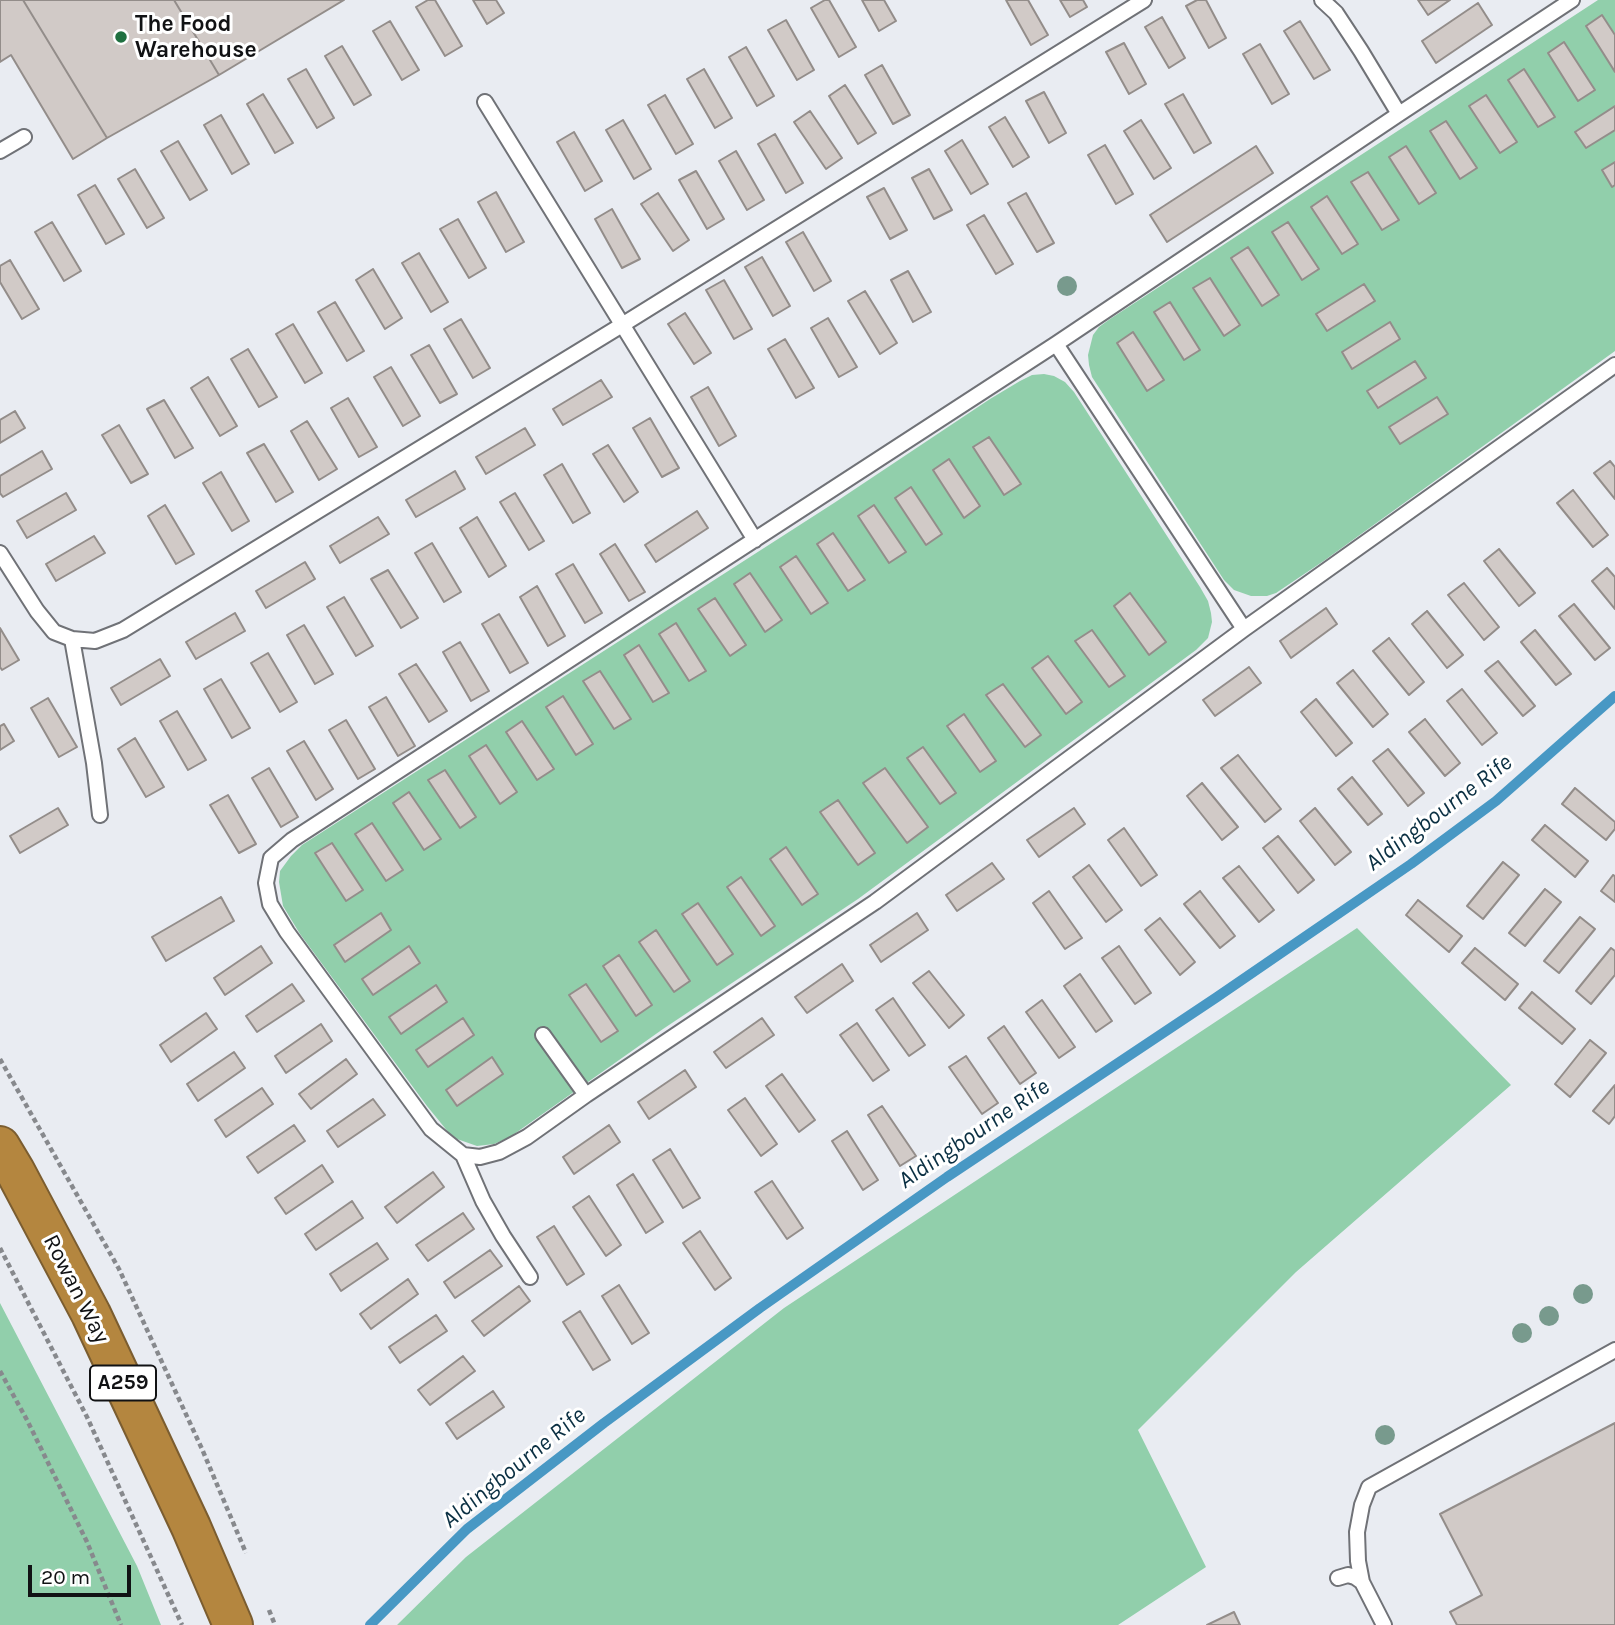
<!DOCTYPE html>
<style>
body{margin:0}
#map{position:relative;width:1615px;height:1625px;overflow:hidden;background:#e9ecf2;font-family:Karla,sans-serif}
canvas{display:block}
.scale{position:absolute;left:28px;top:1565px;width:103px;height:32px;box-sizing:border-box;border:4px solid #111214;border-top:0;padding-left:9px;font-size:21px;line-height:24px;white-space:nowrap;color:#111214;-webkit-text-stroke:5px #fff;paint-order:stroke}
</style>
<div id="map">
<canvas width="1615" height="1625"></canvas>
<div class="scale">20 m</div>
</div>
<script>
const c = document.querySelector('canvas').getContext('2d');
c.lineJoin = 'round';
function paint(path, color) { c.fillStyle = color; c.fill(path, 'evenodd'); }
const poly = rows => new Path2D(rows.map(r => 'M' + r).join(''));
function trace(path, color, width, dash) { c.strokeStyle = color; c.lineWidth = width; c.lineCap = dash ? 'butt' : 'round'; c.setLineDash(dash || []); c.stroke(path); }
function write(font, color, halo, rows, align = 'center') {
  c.font = font + ' Karla,sans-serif'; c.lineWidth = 6; c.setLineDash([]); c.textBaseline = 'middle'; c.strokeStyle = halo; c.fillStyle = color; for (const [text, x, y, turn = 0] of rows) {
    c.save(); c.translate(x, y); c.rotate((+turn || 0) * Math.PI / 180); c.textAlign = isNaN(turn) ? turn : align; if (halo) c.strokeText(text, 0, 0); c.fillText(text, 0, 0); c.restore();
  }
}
const green = poly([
 [1598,0,1615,0,1615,351,1325,560,1276,593,1267,596,1251,596,1234,590,1224,580,1092,377,1089,365,1088,355,1093,335,1099,327,1110,319],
 [1044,374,1054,376,1065,382,1074,392,1200,587,1208,601,1211,613,1212,622,1208,638,1196,650,858,899,663,1029,510,1137,494,1144,477,1146,457,1139,449,1133,427,1106,300,934,283,906,279,882,280,871,291,856,302,845,834,503,990,399,1020,381,1032,375],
 [1357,928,1511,1085,1296,1272,1138,1430,1206,1567,1118,1625,397,1625,466,1557,784,1308],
 [0,1303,137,1566,161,1625,0,1625]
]);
const stream = poly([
 [370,1625,467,1529,604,1423,760,1308,947,1177,1217,997,1411,864,1496,801,1615,696]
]);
const building = poly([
 [0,0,23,0,107,138,73,159,11,55,0,62,0,0],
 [23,0,174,0,219,75,107,138,23,0],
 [174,0,344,0,219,75,174,0],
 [428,0,435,0,462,46,445,56,416,7,428,0],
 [473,0,496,0,504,13,487,24,473,0],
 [825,0,829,0,856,47,839,57,811,8,825,0],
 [862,0,884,0,896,21,879,31,862,0],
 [1006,0,1028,0,1048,35,1031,45,1006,0],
 [1060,0,1083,0,1087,7,1070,17,1060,0],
 [1197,0,1206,0,1226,38,1209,48,1186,6,1197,0],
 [1418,0,1450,0,1428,15,1418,0],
 [1478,3,1492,25,1436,63,1422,41,1478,3],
 [1602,15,1615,35,1615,72,1586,26,1602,15],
 [1162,17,1185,58,1169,68,1145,27,1162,17],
 [786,20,814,70,797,80,768,30,786,20],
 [390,21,419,70,402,80,373,31,390,21],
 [1300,21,1330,70,1314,79,1284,31,1300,21],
 [1564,42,1595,90,1578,101,1548,53,1564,42],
 [1124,43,1146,84,1129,94,1106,52,1124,43],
 [1260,44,1289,94,1272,104,1243,54,1260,44],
 [342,46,371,95,354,105,325,56,342,46],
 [746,47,774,96,757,106,729,57,746,47],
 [882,65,910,115,893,124,865,75,882,65],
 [306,69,334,118,317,128,288,79,306,69],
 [704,69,732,118,715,128,687,79,704,69],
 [1524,69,1555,117,1538,127,1508,80,1524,69],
 [845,85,876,133,858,144,829,96,845,85],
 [1044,92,1066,133,1049,143,1026,101,1044,92],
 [263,94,293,143,275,153,247,104,263,94],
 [1183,94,1211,143,1194,153,1165,104,1183,94],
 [665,95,693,144,676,154,648,105,665,95],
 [1486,95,1517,142,1500,153,1469,106,1486,95],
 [1615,106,1615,130,1586,148,1575,132,1615,106],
 [810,111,842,158,826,169,794,122,810,111],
 [221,115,249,164,232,174,204,125,221,115],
 [1005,117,1029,157,1013,167,989,127,1005,117],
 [623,120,651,169,634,179,606,130,623,120],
 [1141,120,1171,168,1154,179,1124,131,1141,120],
 [1446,121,1477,168,1460,179,1430,131,1446,121],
 [574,132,602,181,585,191,557,142,574,132],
 [775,134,803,183,786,193,758,144,775,134],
 [962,140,988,184,971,194,945,151,962,140],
 [178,141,207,190,190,200,161,151,178,141],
 [1105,145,1133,194,1116,204,1088,155,1105,145],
 [1256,146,1273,173,1167,242,1150,215,1256,146],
 [1406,146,1436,193,1419,204,1389,157,1406,146],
 [736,151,764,200,747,210,719,161,736,151],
 [1615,162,1615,185,1612,187,1602,170,1615,162],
 [135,169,164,218,147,228,118,179,135,169],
 [929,169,952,210,934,219,912,178,929,169],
 [696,171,724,219,707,229,679,180,696,171],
 [1368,172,1399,220,1382,230,1351,182,1368,172],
 [95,185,124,234,106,244,78,195,95,185],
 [884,188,907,230,890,239,867,197,884,188],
 [496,192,524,242,506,252,478,202,496,192],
 [658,193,689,240,673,251,641,204,658,193],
 [1026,193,1054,243,1037,252,1008,203,1026,193],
 [1327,196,1358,244,1342,254,1311,207,1327,196],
 [612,209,640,259,622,268,595,219,612,209],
 [984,215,1013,264,996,274,967,225,984,215],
 [458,219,486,268,469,278,440,229,458,219],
 [52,222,81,271,64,281,35,232,52,222],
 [1288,222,1319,269,1302,280,1272,232,1288,222],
 [803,232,831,281,814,291,786,242,803,232],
 [1248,247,1279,295,1262,306,1231,258,1248,247],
 [419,253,448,302,431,312,402,263,419,253],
 [762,257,790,306,773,316,745,267,762,257],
 [10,260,39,309,22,319,0,282,0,266,10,260],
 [373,269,402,318,385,329,356,280,373,269],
 [908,271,931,312,913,322,891,280,908,271],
 [1210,278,1240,325,1224,336,1193,288,1210,278],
 [724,280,752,329,734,339,706,290,724,280],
 [1364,284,1375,301,1327,331,1316,314,1364,284],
 [865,291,897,343,880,354,848,301,865,291],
 [335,302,364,351,347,361,318,312,335,302],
 [1170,302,1200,350,1184,360,1154,312,1170,302],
 [685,313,711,353,694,364,668,324,685,313],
 [828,318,857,367,839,377,811,328,828,318],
 [461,319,490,368,473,378,444,329,461,319],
 [1390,322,1400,339,1352,369,1342,352,1390,322],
 [293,324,322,373,305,383,276,334,293,324],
 [1133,332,1164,380,1147,391,1117,343,1133,332],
 [785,339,814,388,796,398,768,349,785,339],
 [429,345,457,394,440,403,411,355,429,345],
 [248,349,277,397,259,407,231,359,248,349],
 [1415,361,1426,378,1378,408,1367,391,1415,361],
 [391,367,420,416,403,426,374,377,391,367],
 [208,377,237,426,220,436,191,388,208,377],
 [601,380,612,397,563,425,553,409,601,380],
 [708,387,736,436,719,446,691,397,708,387],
 [1437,397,1448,414,1400,444,1389,427,1437,397],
 [348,398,377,447,359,457,331,408,348,398],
 [164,400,193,448,175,458,147,409,164,400],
 [15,411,25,428,0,443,0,420,15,411],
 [650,418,679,468,662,477,633,428,650,418],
 [307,421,337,469,319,480,291,431,307,421],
 [119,425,148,474,131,483,102,435,119,425],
 [525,428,535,445,486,474,476,457,525,428],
 [989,437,1021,484,1004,495,973,447,989,437],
 [264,444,293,492,276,502,247,453,264,444],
 [608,445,638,492,624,502,593,454,608,445],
 [42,451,52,469,3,497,0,493,0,476,42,451],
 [949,459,980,506,964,518,933,470,949,459],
 [1610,461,1615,467,1615,499,1594,473,1610,461],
 [562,464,590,513,573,523,544,475,562,464],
 [455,471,465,489,416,517,406,500,455,471],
 [221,472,249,521,232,531,203,483,221,472],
 [911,487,942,534,926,545,895,498,911,487],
 [1573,490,1608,535,1593,547,1557,503,1573,490],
 [66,493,76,510,27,538,17,521,66,493],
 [515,493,544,541,529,550,500,502,515,493],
 [165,505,194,554,176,564,148,516,165,505],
 [874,505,906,552,889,563,858,516,874,505],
 [697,511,708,528,656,562,645,545,697,511],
 [378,517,389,534,340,563,330,546,378,517],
 [477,517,506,566,489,577,460,528,477,517],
 [833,533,865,580,848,591,817,544,833,533],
 [94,536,105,553,56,581,46,564,94,536],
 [432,543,461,592,444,602,415,553,432,543],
 [615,544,645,592,629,601,600,554,615,544],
 [1499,549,1535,593,1519,606,1484,561,1499,549],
 [796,556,828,603,811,614,780,567,796,556],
 [305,562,315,579,266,608,256,591,305,562],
 [573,564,602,613,585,623,556,574,573,564],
 [1607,568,1615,577,1615,609,1592,581,1607,568],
 [388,570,418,618,401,628,371,579,388,570],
 [750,573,782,620,765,632,734,584,750,573],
 [1464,583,1499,627,1484,640,1448,595,1464,583],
 [537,586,565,636,548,646,520,597,537,586],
 [1130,593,1166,642,1149,655,1114,606,1130,593],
 [344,597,373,646,356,656,327,607,344,597],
 [715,598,746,645,730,656,698,609,715,598],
 [1574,604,1610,648,1595,660,1559,616,1574,604],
 [1326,608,1337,624,1291,658,1280,641,1326,608],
 [1427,611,1463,655,1447,668,1412,624,1427,611],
 [235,613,245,631,196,659,186,642,235,613],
 [499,614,528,663,510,673,482,624,499,614],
 [676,623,706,671,689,681,659,634,676,623],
 [304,625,333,674,315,684,287,635,304,625],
 [0,628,19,660,2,670,0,667,0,628],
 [1092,630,1125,676,1109,687,1075,641,1092,630],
 [1535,630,1571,674,1556,685,1521,642,1535,630],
 [1389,638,1424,682,1409,695,1373,651,1389,638],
 [460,642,489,691,471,701,443,652,460,642],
 [639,645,669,693,653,702,624,655,639,645],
 [268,653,297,702,280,712,251,663,268,653],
 [1048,656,1082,702,1066,714,1032,668,1048,656],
 [160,659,170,676,121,705,111,688,160,659],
 [1498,661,1535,706,1523,716,1485,671,1498,661],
 [416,664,447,711,429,722,399,674,416,664],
 [1249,667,1261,683,1215,716,1203,700,1249,667],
 [1353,670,1388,714,1373,727,1337,683,1353,670],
 [600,671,631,719,614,729,583,681,600,671],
 [221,679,250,728,232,738,204,689,221,679],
 [1003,684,1041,735,1025,747,986,695,1003,684],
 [1462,689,1497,733,1482,745,1447,701,1462,689],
 [563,696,593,744,576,755,546,707,563,696],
 [386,697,415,746,398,756,369,707,386,697],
 [48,698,77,747,59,757,31,708,48,698],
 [1316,699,1352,743,1336,756,1301,712,1316,699],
 [177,711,206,760,188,770,160,721,177,711],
 [964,714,996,761,980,772,947,726,964,714],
 [1425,719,1460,763,1445,776,1409,732,1425,719],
 [346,720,375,769,358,779,329,730,346,720],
 [522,721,554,769,537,780,506,732,522,721],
 [4,724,14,741,0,750,0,726,4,724],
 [135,738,164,787,146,797,118,749,135,738],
 [304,741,333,789,316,800,287,751,304,741],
 [486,745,517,792,500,804,469,756,486,745],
 [923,747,956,793,940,804,907,758,923,747],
 [1388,749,1424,793,1408,806,1373,761,1388,749],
 [1238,755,1281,809,1265,822,1221,768,1238,755],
 [269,768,298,817,281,827,252,778,269,768],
 [885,768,928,827,907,843,863,783,885,768],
 [445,770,476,817,460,828,428,780,445,770],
 [1352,777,1382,814,1368,825,1338,789,1352,777],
 [1202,783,1238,827,1222,840,1187,796,1202,783],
 [1575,788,1615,822,1615,829,1606,840,1562,804,1575,788],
 [409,792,441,839,424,850,393,803,409,792],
 [228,795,256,844,239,853,210,805,228,795],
 [838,800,875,853,858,865,820,812,838,800],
 [58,808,68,825,20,853,10,836,58,808],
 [1074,808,1085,824,1039,857,1027,840,1074,808],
 [1315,808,1351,852,1335,865,1300,821,1315,808],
 [372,823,403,870,386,881,355,834,372,823],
 [1545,825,1588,861,1575,877,1532,840,1545,825],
 [1124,828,1157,875,1141,886,1108,840,1124,828],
 [1278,836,1314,880,1298,893,1263,848,1278,836],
 [332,843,363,890,346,901,315,853,332,843],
 [786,847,818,894,802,905,770,859,786,847],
 [1503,862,1519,875,1483,919,1467,906,1503,862],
 [992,863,1004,879,957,911,946,895,992,863],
 [1089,865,1122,910,1106,922,1073,877,1089,865],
 [1239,866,1274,910,1259,922,1223,878,1239,866],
 [1613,875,1615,876,1615,902,1601,891,1613,875],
 [741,877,775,926,761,936,727,887,741,877],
 [1545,889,1561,902,1525,946,1509,933,1545,889],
 [1049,891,1082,938,1065,949,1033,903,1049,891],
 [1200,891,1235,936,1220,948,1184,904,1200,891],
 [221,897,234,921,166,961,152,937,221,897],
 [1418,900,1462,936,1449,952,1406,915,1418,900],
 [698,903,733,954,717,965,682,914,698,903],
 [381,913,391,930,345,962,334,945,381,913],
 [917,913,928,930,881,962,870,945,917,913],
 [1580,917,1595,929,1559,973,1544,961,1580,917],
 [1160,918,1195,962,1180,975,1145,930,1160,918],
 [656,930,690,981,674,992,639,942,656,930],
 [261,946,272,963,225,995,214,978,261,946],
 [409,946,420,963,373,995,362,979,409,946],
 [1119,946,1151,993,1135,1004,1102,958,1119,946],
 [1475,948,1518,984,1505,1000,1462,963,1475,948],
 [1611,948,1615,951,1615,975,1591,1004,1576,991,1611,948],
 [619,955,652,1005,636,1016,603,966,619,955],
 [842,964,853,981,807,1013,795,997,842,964],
 [929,971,964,1015,949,1028,913,983,929,971],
 [1080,974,1112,1021,1096,1032,1064,986,1080,974],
 [292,984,304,1001,257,1032,246,1016,292,984],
 [586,984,618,1031,601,1042,569,995,586,984],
 [436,985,447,1002,401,1034,389,1017,436,985],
 [1532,992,1575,1029,1562,1044,1519,1008,1532,992],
 [893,998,925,1045,909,1056,876,1010,893,998],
 [1042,1000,1075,1047,1059,1058,1026,1012,1042,1000],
 [206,1013,217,1029,171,1062,160,1045,206,1013],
 [463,1018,474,1035,428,1067,416,1050,463,1018],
 [762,1018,774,1035,726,1068,714,1052,762,1018],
 [857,1023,889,1070,873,1081,840,1035,857,1023],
 [321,1024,332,1041,286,1073,275,1056,321,1024],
 [1004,1026,1036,1073,1020,1084,988,1038,1004,1026],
 [1590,1040,1606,1053,1570,1097,1555,1084,1590,1040],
 [234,1052,245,1068,198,1101,187,1084,234,1052],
 [966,1056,998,1103,982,1114,949,1067,966,1056],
 [492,1057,503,1074,457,1106,446,1090,492,1057],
 [346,1059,357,1074,311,1109,299,1094,346,1059],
 [685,1070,696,1087,649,1119,638,1102,685,1070],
 [782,1074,815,1120,799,1132,766,1086,782,1074],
 [1615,1085,1615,1116,1609,1124,1593,1111,1615,1085],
 [262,1088,273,1104,226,1137,215,1120,262,1088],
 [745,1098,777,1144,761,1156,728,1110,745,1098],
 [373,1099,385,1115,338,1147,327,1131,373,1099],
 [882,1106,916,1156,900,1166,868,1115,882,1106],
 [294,1125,305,1141,258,1173,247,1157,294,1125],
 [609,1125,620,1142,574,1174,563,1157,609,1125],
 [847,1131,878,1180,863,1190,832,1141,847,1131],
 [670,1149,700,1198,683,1208,653,1160,670,1149],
 [322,1165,333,1182,286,1214,275,1198,322,1165],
 [433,1172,444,1187,397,1223,385,1207,433,1172],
 [633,1174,663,1222,646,1233,617,1185,633,1174],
 [772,1181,803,1228,787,1239,755,1192,772,1181],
 [589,1196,621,1245,606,1256,573,1207,589,1196],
 [352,1201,363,1218,316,1250,305,1234,352,1201],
 [463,1213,474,1229,428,1261,416,1245,463,1213],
 [554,1226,584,1274,567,1285,537,1237,554,1226],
 [700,1231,731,1278,715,1290,683,1243,700,1231],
 [377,1243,388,1259,341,1291,330,1274,377,1243],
 [490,1250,502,1266,455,1298,444,1282,490,1250],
 [408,1279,418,1294,371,1329,360,1314,408,1279],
 [619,1285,649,1333,632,1344,602,1296,619,1285],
 [519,1286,530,1301,484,1336,472,1321,519,1286],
 [580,1311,610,1360,593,1370,563,1322,580,1311],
 [436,1315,447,1331,400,1363,389,1347,436,1315],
 [463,1356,475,1371,430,1405,418,1390,463,1356],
 [493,1391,504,1407,457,1439,446,1423,493,1391],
 [1615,1423,1615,1625,1457,1625,1450,1612,1482,1595,1440,1514,1615,1423],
 [1234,1612,1240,1625,1207,1625,1234,1612]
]);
const path = poly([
 [0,1059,119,1269,202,1449,246,1553],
 [0,1248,87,1417,182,1625],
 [0,1371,27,1420,87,1542,121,1625],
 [269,1610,275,1625]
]);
const lane = poly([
 [1322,0,1336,13,1361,51,1399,114],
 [1572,0,1399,114,1056,344,292,840,271,858,266,883,270,904,287,932,431,1129,463,1155,480,1157,499,1152,527,1137,586,1095,875,902,1244,629,1615,365],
 [485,102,755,540],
 [0,151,24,137],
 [1056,344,1244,629],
 [0,553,37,611,54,632,72,639,95,641,123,630,622,325,1144,0],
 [72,639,94,763,100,815],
 [543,1035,586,1095],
 [463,1155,483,1201,503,1236,530,1277],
 [1338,1578,1348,1575,1355,1577,1362,1582,1384,1625],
 [1362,1582,1358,1561,1357,1532,1362,1505,1369,1487,1615,1350]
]);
const highway = poly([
 [0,1146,15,1171,91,1314,191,1527,233,1625]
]);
const trees = [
 [1067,286],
 [1583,1294],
 [1549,1316],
 [1522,1333],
 [1385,1435]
];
const markers = [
 [121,37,7,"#1f7040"]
];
const shields = [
 [123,1383,66]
];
const shieldNames = [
 ["A259",123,1383]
];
const poiNames = [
 ["The Food",135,24],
 ["Warehouse",135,50]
];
const streetNames = [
 ["Rowan Way",76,1289,63]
];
const waterNames = [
 ["Aldingbourne Rife",1439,813,-37],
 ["Aldingbourne Rife",974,1134,-34],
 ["Aldingbourne Rife",514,1468,-39]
];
paint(green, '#91cfab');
trace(stream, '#4898c4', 10);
paint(building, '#d1cac7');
trace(building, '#938d8a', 2);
trace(lane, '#707277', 18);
trace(highway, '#7b5d30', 42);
trace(path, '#87898d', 4.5, [5, 3.5]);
trace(lane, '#fff', 14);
trace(highway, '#b4863f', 38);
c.fillStyle = '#789a8d';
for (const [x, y] of trees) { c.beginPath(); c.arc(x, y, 10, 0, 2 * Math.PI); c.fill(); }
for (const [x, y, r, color] of markers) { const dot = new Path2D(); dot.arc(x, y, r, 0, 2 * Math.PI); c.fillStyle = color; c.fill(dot); trace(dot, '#fff', 2.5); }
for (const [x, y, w] of shields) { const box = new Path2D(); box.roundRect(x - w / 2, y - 17.5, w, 35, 5); c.fillStyle = '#fff'; c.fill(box); trace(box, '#111214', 2); }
write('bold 21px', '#111214', null, shieldNames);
write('bold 23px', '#111214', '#fff', poiNames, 'left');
write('23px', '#111214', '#fff', streetNames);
write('italic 24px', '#0a2f42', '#fff', waterNames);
</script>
